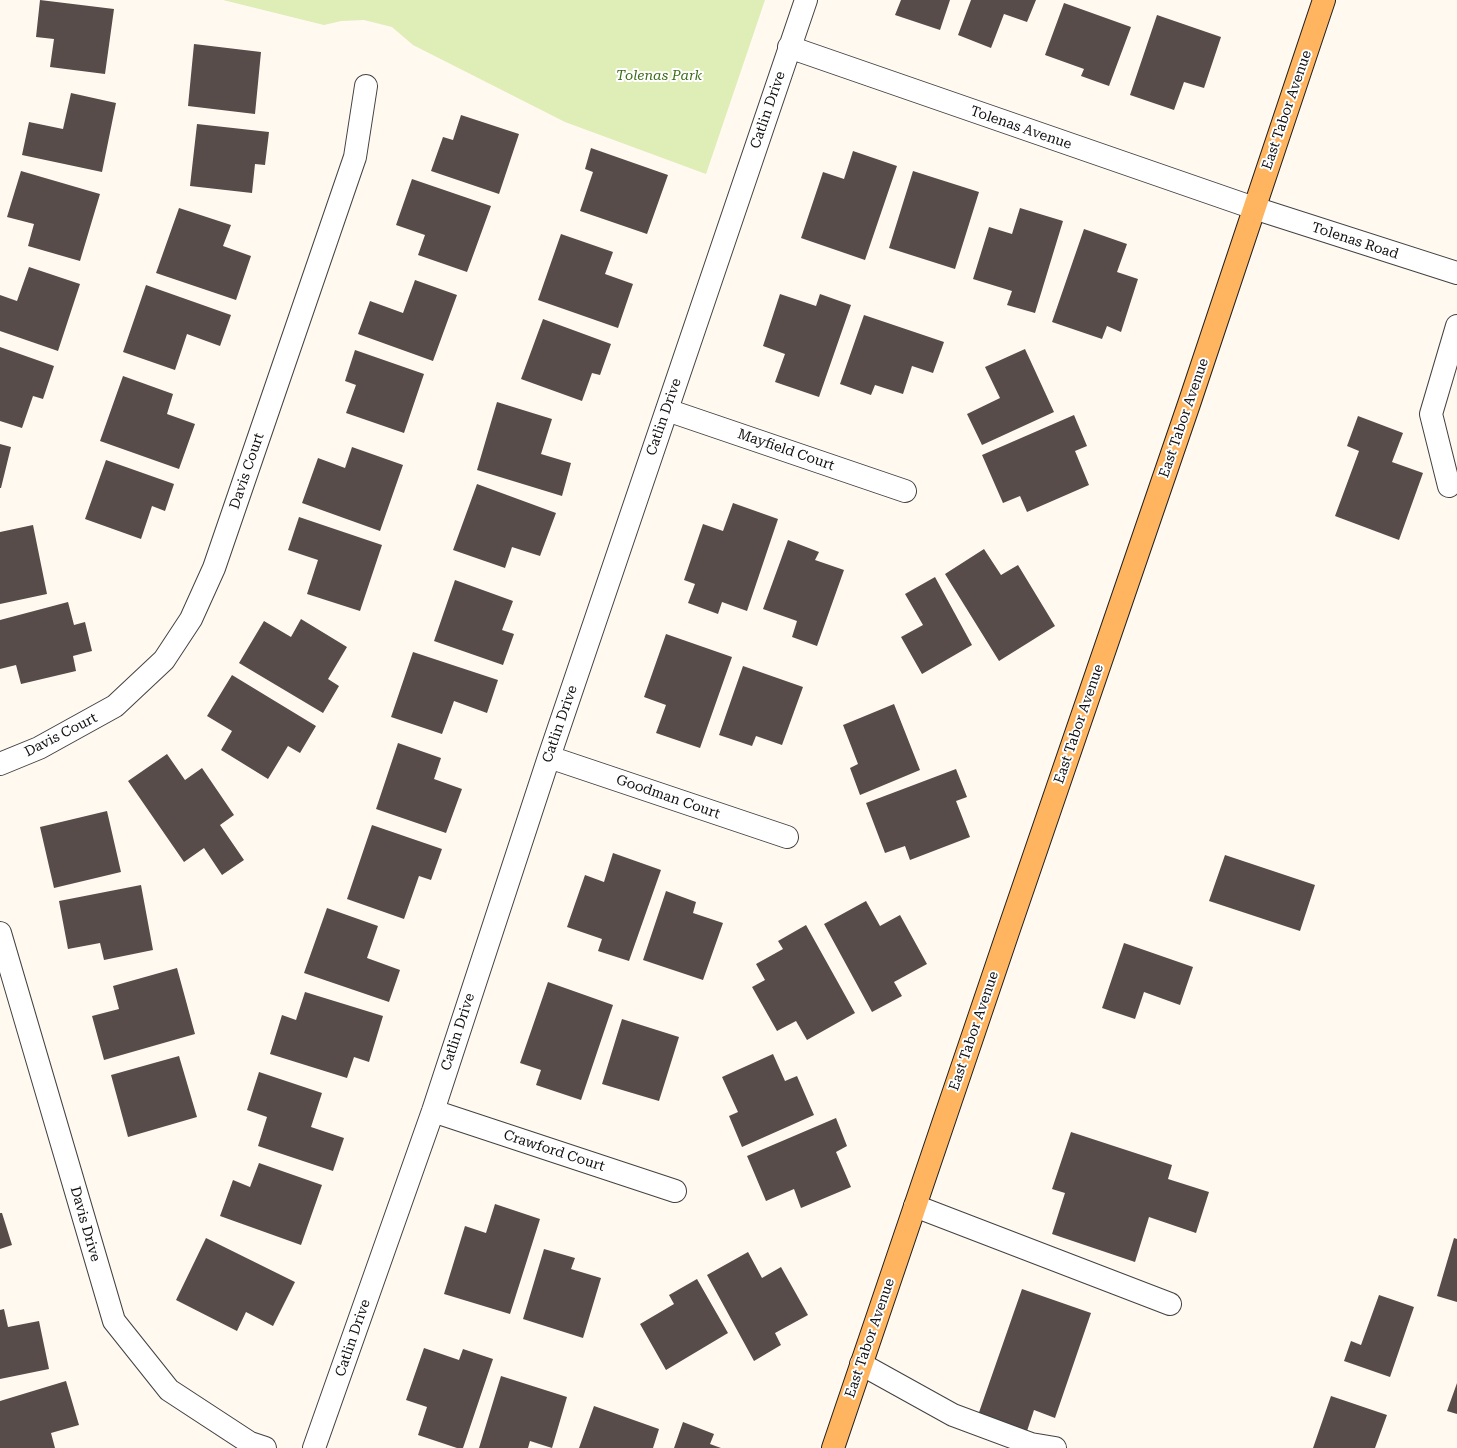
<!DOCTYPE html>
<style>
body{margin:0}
canvas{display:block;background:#fff9f0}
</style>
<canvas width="1457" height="1448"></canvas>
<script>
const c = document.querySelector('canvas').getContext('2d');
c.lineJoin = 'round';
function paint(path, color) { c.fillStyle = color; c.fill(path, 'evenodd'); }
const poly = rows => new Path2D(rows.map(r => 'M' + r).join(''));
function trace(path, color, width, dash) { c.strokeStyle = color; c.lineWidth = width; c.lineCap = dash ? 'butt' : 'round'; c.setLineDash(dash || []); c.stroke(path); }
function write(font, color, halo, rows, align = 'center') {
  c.font = font + ' "Roboto Serif",serif'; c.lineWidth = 4; c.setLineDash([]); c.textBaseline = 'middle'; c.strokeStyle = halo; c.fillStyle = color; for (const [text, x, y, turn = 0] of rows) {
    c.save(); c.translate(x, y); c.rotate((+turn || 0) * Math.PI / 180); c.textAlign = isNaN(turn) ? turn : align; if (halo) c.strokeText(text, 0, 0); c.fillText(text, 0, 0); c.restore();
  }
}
const green = poly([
 [223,0,765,0,706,174,565,122,413,45,392,27,364,20,341,21,324,25]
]);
const building = poly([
 [40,0,114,9,105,74,50,67,54,39,36,37],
 [901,0,950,0,940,30,895,15],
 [971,0,1036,0,1027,22,1004,14,991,48,958,35],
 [1064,3,1131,27,1109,86,1081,76,1084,69,1045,55],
 [1157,15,1221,37,1204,88,1184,82,1174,110,1130,95],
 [194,44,261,52,255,114,188,106],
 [71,93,116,103,102,172,22,155,29,122,63,129],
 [461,115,519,134,499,194,431,171,443,137,453,140],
 [197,124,269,132,265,165,255,164,252,193,190,186],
 [591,148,668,175,647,234,580,211,593,172,585,169],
 [853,151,897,166,865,260,801,238,823,172,844,179],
 [21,171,100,194,80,261,28,246,34,224,7,217],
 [913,171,979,192,955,269,889,248],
 [412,179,491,206,467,272,418,255,425,235,396,225],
 [179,208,231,225,223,246,251,256,236,300,156,273],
 [1020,208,1063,221,1035,313,1007,305,1012,291,973,279,989,227,1012,234],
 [1084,229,1127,244,1117,272,1138,279,1121,332,1107,326,1102,339,1052,322],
 [561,234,613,252,605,274,633,284,618,328,538,300],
 [29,267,80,284,58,351,0,331,0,295,17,301],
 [415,280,457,295,433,361,358,334,370,301,403,313],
 [146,285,231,315,220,346,187,334,175,370,123,352],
 [780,294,816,306,820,294,851,305,819,397,775,382,785,354,763,346],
 [864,315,944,342,933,373,912,366,903,394,875,385,871,395,840,384],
 [543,319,611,344,600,375,592,373,582,401,521,379],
 [0,347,54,366,43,399,33,396,22,428,0,421],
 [1025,349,1054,412,982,445,967,414,1000,398,985,367],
 [355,350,424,374,404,433,346,413,356,385,345,381],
 [123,376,173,394,167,414,195,424,179,469,100,441],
 [497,402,552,419,541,454,571,463,562,496,477,470],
 [1074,415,1087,446,1075,451,1089,485,1027,512,1020,496,1003,503,982,455],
 [1358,416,1403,433,1392,462,1423,473,1399,540,1335,516,1359,451,1347,446],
 [0,444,11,447,1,488,0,488],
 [352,447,403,465,380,531,302,503,318,458,345,468],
 [106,460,174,484,165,511,152,506,141,539,85,519],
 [477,484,556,513,540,556,512,547,505,568,453,550],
 [733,503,778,519,747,611,722,602,718,614,688,603,695,584,684,580,703,524,723,531],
 [299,517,382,545,360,611,307,594,318,560,288,550],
 [33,525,47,594,0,604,0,532],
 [788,540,819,552,815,560,844,570,817,646,792,637,797,621,763,609],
 [984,549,1001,575,1018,565,1055,626,999,661,945,574],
 [935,577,972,645,922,674,901,637,923,625,905,594],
 [455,580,513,601,502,630,514,634,503,665,434,641],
 [68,602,74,625,85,622,92,651,73,656,76,671,21,684,16,665,0,669,0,620],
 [301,619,347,647,328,679,339,686,323,713,239,663,264,621,291,637],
 [666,634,732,657,700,748,656,733,666,705,644,697],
 [413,652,498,680,487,713,454,701,442,734,391,717],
 [743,666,803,687,782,745,756,736,752,746,719,735],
 [232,675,316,726,300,753,288,746,268,779,221,750,232,731,207,716],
 [894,704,920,770,860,795,850,768,858,764,843,725],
 [398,743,441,758,434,779,462,789,446,833,376,809],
 [167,754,185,780,202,768,234,815,220,825,244,860,222,875,204,848,184,862,128,781],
 [956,769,967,797,956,801,970,837,910,860,905,846,885,853,866,803],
 [107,811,121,872,54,888,40,827],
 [372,825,442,849,431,880,419,876,404,919,347,899],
 [613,853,661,870,629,961,598,951,602,939,567,927,585,875,604,882],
 [1225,855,1315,885,1300,931,1209,901],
 [141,885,153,950,104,960,100,943,68,949,59,901],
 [666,891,696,902,693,913,723,923,703,980,643,960],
 [866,901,880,926,900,915,927,964,894,982,902,996,872,1012,824,924],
 [327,908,378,926,367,958,400,970,389,1002,304,973],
 [806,925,855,1013,807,1040,796,1021,777,1031,752,987,765,980,756,964,783,949,778,941],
 [1124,943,1193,967,1180,1005,1144,992,1135,1019,1102,1008],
 [177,968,195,1034,104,1060,92,1016,119,1009,113,986],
 [548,982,613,1005,581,1100,536,1085,541,1070,520,1063],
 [305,992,383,1016,369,1062,354,1057,347,1078,270,1054,282,1015,296,1020],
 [622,1019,679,1037,659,1101,602,1084],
 [773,1054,785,1081,797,1076,814,1115,742,1147,729,1116,738,1112,722,1077],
 [179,1056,197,1117,128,1137,111,1075],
 [259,1072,322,1093,311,1127,344,1138,333,1171,258,1146,267,1117,247,1110],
 [836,1118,847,1146,836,1152,851,1187,801,1208,794,1189,766,1201,747,1156],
 [1071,1132,1172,1165,1168,1179,1209,1192,1196,1233,1149,1217,1135,1262,1052,1234,1065,1193,1052,1189],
 [259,1163,322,1185,301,1245,220,1216,233,1180,250,1187],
 [495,1204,540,1219,510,1314,444,1294,465,1226,486,1233],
 [0,1213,2,1213,12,1245,0,1249],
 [206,1238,295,1282,273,1326,246,1312,237,1331,176,1300],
 [1454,1238,1457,1239,1457,1302,1437,1296],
 [544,1249,575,1258,571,1269,601,1278,583,1338,523,1319],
 [748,1252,762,1278,781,1267,808,1315,775,1333,781,1345,754,1361,707,1275],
 [697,1279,728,1333,666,1370,640,1324,674,1304,669,1295],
 [1022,1289,1091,1313,1055,1418,1034,1410,1025,1437,976,1421],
 [1379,1295,1414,1307,1390,1377,1344,1361,1351,1341,1361,1345],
 [4,1309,8,1327,39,1321,49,1369,0,1379,0,1310],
 [424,1348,459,1360,463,1349,493,1359,463,1448,457,1448,418,1435,427,1407,406,1400],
 [501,1376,567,1397,552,1448,530,1441,528,1448,479,1448],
 [66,1381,79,1425,51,1433,55,1448,0,1448,0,1401],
 [1457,1383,1457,1414,1447,1411],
 [1331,1396,1387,1415,1375,1448,1313,1448],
 [594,1406,659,1429,653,1448,579,1448],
 [683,1422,714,1434,710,1444,721,1448,674,1448]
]);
const minor = poly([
 [789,47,1254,208,1457,273],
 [667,410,905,491],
 [1449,486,1431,414,1457,326],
 [549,757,787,837],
 [0,764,39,748,115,706,164,660,191,619,214,568,355,157,366,86],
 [0,933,114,1321,169,1390,250,1443,265,1448],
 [433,1111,675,1191],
 [915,1206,1170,1304],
 [861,1364,953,1415,1031,1444,1055,1448],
 [314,1448,433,1111,549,757,806,0]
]);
const major = poly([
 [833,1448,1008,932,1189,404,1324,0]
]);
const parkNames = [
 ["Tolenas Park",659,76]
];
const streetNames = [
 ["Catlin Drive",768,110,-71],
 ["East Tabor Avenue",1287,110,-71],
 ["Tolenas Avenue",1021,128,19],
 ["Tolenas Road",1355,241,18],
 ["Catlin Drive",664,417,-71],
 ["East Tabor Avenue",1184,418,-71],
 ["Mayfield Court",786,450,19],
 ["Davis Court",247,471,-71],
 ["Catlin Drive",560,724,-71],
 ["East Tabor Avenue",1079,724,-71],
 ["Davis Court",61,735,-27],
 ["Goodman Court",668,797,19],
 ["East Tabor Avenue",974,1031,-71],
 ["Catlin Drive",458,1032,-72],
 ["Crawford Court",554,1151,18],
 ["Davis Drive",85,1224,74],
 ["Catlin Drive",353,1338,-71],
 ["East Tabor Avenue",870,1338,-71]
];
paint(green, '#dfedb6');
paint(building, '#584c4a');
trace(minor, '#424242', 24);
trace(major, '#202020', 24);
trace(minor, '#fff', 22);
trace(major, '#ffb460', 22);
write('italic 14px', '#3d6c19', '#fff', parkNames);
write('14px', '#0f0f0f', '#fff', streetNames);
</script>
